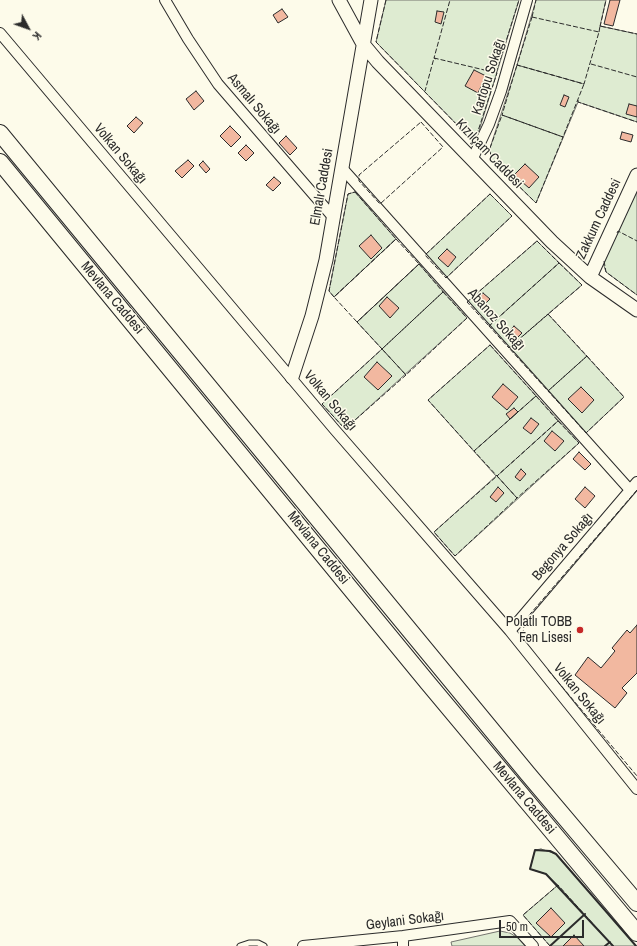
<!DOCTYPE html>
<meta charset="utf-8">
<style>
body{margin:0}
#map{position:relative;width:637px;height:946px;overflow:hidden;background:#fdfbea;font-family:"Archivo Narrow",sans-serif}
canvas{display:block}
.north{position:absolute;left:8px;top:8px;width:40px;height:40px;-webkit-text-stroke:3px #fdfbea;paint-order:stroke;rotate:131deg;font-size:11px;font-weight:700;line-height:16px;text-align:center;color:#2b2b2b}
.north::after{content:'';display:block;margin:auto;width:14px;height:18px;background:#2b2b2b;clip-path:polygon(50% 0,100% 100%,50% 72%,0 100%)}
.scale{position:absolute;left:499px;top:920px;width:85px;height:18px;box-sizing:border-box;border:2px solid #2b2b2b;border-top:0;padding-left:5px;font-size:12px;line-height:14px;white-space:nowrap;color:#2b2b2b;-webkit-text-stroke:3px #fdfbea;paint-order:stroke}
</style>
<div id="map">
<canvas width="637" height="946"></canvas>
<div class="north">K</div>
<div class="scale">50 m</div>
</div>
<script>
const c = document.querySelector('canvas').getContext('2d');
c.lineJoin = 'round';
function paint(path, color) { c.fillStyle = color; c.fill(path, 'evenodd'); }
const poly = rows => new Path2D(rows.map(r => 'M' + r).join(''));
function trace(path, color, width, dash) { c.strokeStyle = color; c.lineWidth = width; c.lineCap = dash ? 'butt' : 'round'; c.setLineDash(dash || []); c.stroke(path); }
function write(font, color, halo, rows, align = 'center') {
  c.font = font + ' "Archivo Narrow",sans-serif'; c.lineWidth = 3; c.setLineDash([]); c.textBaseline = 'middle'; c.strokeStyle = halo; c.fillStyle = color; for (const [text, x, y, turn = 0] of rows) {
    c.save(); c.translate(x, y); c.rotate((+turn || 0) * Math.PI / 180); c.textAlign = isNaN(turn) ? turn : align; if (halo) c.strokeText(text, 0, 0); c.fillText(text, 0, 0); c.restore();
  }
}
const green = poly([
 [386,0,519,0,479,131,469,137,376,42,386,0],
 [536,0,606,0,600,26,637,34,637,122,578,102,536,203,491,159,490,148,517,65,536,0],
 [637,187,637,295,606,272,603,263,637,187],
 [355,192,396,239,334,297,329,291,348,194,355,192],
 [490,194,512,216,446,278,425,255,490,194],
 [537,241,582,285,548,314,624,397,586,433,467,302,537,241],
 [419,264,467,318,345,429,322,404,382,349,357,322,419,264],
 [490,345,579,443,455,556,434,532,496,476,428,400,490,345],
 [541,849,556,854,636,946,550,946,523,915,558,885,546,874,530,869,535,850,541,849],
 [500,931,510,933,518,938,525,946,452,946,451,942,500,931]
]);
const building = poly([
 [610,0,620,0,613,26,604,24,610,0],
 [282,9,288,17,278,23,273,15,282,9],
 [437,11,444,12,441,24,435,22,437,11],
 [474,70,486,76,478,93,465,86,474,70],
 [196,91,204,101,194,110,186,99,196,91],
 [564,95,569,97,565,107,560,105,564,95],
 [629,104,637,106,637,117,626,114,629,104],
 [136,117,143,123,134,133,127,126,136,117],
 [230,126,241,137,231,147,220,136,230,126],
 [622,132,633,135,631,142,620,139,622,132],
 [286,136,297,148,290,155,279,143,286,136],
 [246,145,254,153,246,161,238,153,246,145],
 [188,160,194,166,182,178,175,171,188,160],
 [203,161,210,169,206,173,199,165,203,161],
 [525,164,539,177,529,188,514,175,525,164],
 [274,177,281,183,273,191,266,185,274,177],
 [371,235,382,248,371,259,359,246,371,235],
 [447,249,456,257,448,267,438,258,447,249],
 [483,293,490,299,481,308,475,302,483,293],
 [387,297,399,308,390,318,379,306,387,297],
 [514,326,522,333,514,341,506,334,514,326],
 [377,362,392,376,378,390,364,377,377,362],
 [503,384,518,397,507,410,492,397,503,384],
 [581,387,594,400,582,413,568,399,581,387],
 [514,408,518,412,510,419,506,414,514,408],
 [531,418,539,424,531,434,523,428,531,418],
 [552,431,564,441,555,451,544,441,552,431],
 [579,452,591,464,585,470,573,459,579,452],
 [521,469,526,474,520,481,515,477,521,469],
 [498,487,504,493,496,502,490,497,498,487],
 [585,487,595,496,585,508,575,499,585,487],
 [637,625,637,673,622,688,627,693,615,708,575,675,588,657,601,668,615,651,612,648,627,630,630,633,637,625],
 [551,908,565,923,551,937,536,923,551,908],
 [574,935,584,946,563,946,574,935]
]);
const service = poly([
 [240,946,249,943,258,943,264,946]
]);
const minor = poly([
 [165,0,188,39,218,84,333,217],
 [0,33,335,430,510,631,637,789],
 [472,160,489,124,501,91,527,0],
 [342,168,630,490],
 [510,631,637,482],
 [403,936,403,946],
 [303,946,403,936,510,921,533,946]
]);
const tertiary = poly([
 [339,0,363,44,378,62,552,242,590,277,637,310],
 [590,277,637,175],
 [292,377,312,316,326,260,371,0]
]);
const primary = poly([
 [0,133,528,774,637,903],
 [0,162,428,683,637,933]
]);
const fence = poly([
 [386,0,376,42,469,137,478,131,497,73,434,58,425,91],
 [532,17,599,32,584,84,517,65,532,17],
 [532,17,536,0],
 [600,27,606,0],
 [599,32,600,26,637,34],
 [436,59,434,58,450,0],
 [591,64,637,77],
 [517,65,584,84,563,137,502,115,517,65],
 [496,73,519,0],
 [578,100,578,102,637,122],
 [502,115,563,137,536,203,491,159,490,148,502,115],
 [421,122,443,147,380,204,359,181,359,175,421,122],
 [355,192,396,239,334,297,329,291,348,194,355,192],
 [490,194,512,216,446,278,425,255,490,194],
 [617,233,618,231,637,241],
 [396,239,419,264,357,322,334,297,396,239],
 [537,241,559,263,489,326,467,302,537,241],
 [604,261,606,272,637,295],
 [559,263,582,285,509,348,489,326,559,263],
 [419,264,443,292,382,349,357,322,419,264],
 [443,292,467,318,406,375,382,349,443,292],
 [548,314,587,356,548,391,509,348,548,314],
 [490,345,536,396,474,451,428,400,490,345],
 [382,349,406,375,345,429,322,404,382,349],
 [587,356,624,397,586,433,548,391,587,356],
 [536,396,558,421,497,476,474,451,536,396],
 [558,421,579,443,517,498,497,476,558,421],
 [497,476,517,498,455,556,434,532,497,476],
 [524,641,522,639,525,620,637,490],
 [548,670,637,776],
 [550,946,523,915,558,885,613,946]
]);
const wall = poly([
 [550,946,585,914],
 [605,946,610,942],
 [613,946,546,874,530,869,535,850,550,851,556,854,636,946]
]);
const markers = [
 [580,630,4,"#c62828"]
];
const streetNames = [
 ["Kartopu Sokağı",489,77,-72],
 ["Asmalı Sokağı",254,104,50],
 ["Volkan Sokağı",120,154,50],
 ["Kızılçam Caddesi",489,154,46],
 ["Elmalı Caddesi",322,187,-80],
 ["Zakkum Caddesi",599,219,-65],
 ["Mevlana Caddesi",112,298,50],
 ["Abanoz Sokağı",496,320,48],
 ["Volkan Sokağı",330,401,50],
 ["Begonya Sokağı",563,547,-49],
 ["Mevlana Caddesi",318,548,51],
 ["Volkan Sokağı",579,694,51],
 ["Mevlana Caddesi",524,798,50],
 ["Geylani Sokağı",405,921,-7]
];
const poiNames = [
 ["Polatlı TOBB",572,622],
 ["Fen Lisesi",572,638]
];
paint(green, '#deebd1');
trace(green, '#74746e', 1);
paint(building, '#f2b8a0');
trace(building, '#2b2b2b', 1);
trace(service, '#2b2b2b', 7);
trace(minor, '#2b2b2b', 12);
trace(tertiary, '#2b2b2b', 15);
trace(primary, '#2b2b2b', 18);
trace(service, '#fdfbea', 5);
trace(minor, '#fdfbea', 10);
trace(tertiary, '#fdfbea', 13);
trace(primary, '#fdfbea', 16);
trace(fence, '#2b2b2b', 1, [5, 2]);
trace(wall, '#2b2b2b', 2);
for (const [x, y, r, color] of markers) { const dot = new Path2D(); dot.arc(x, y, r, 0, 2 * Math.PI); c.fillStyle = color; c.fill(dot); trace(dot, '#fdfbea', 1.5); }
write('14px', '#2b2b2b', '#fdfbea', streetNames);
write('14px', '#2b2b2b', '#fdfbea', poiNames, 'right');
</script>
